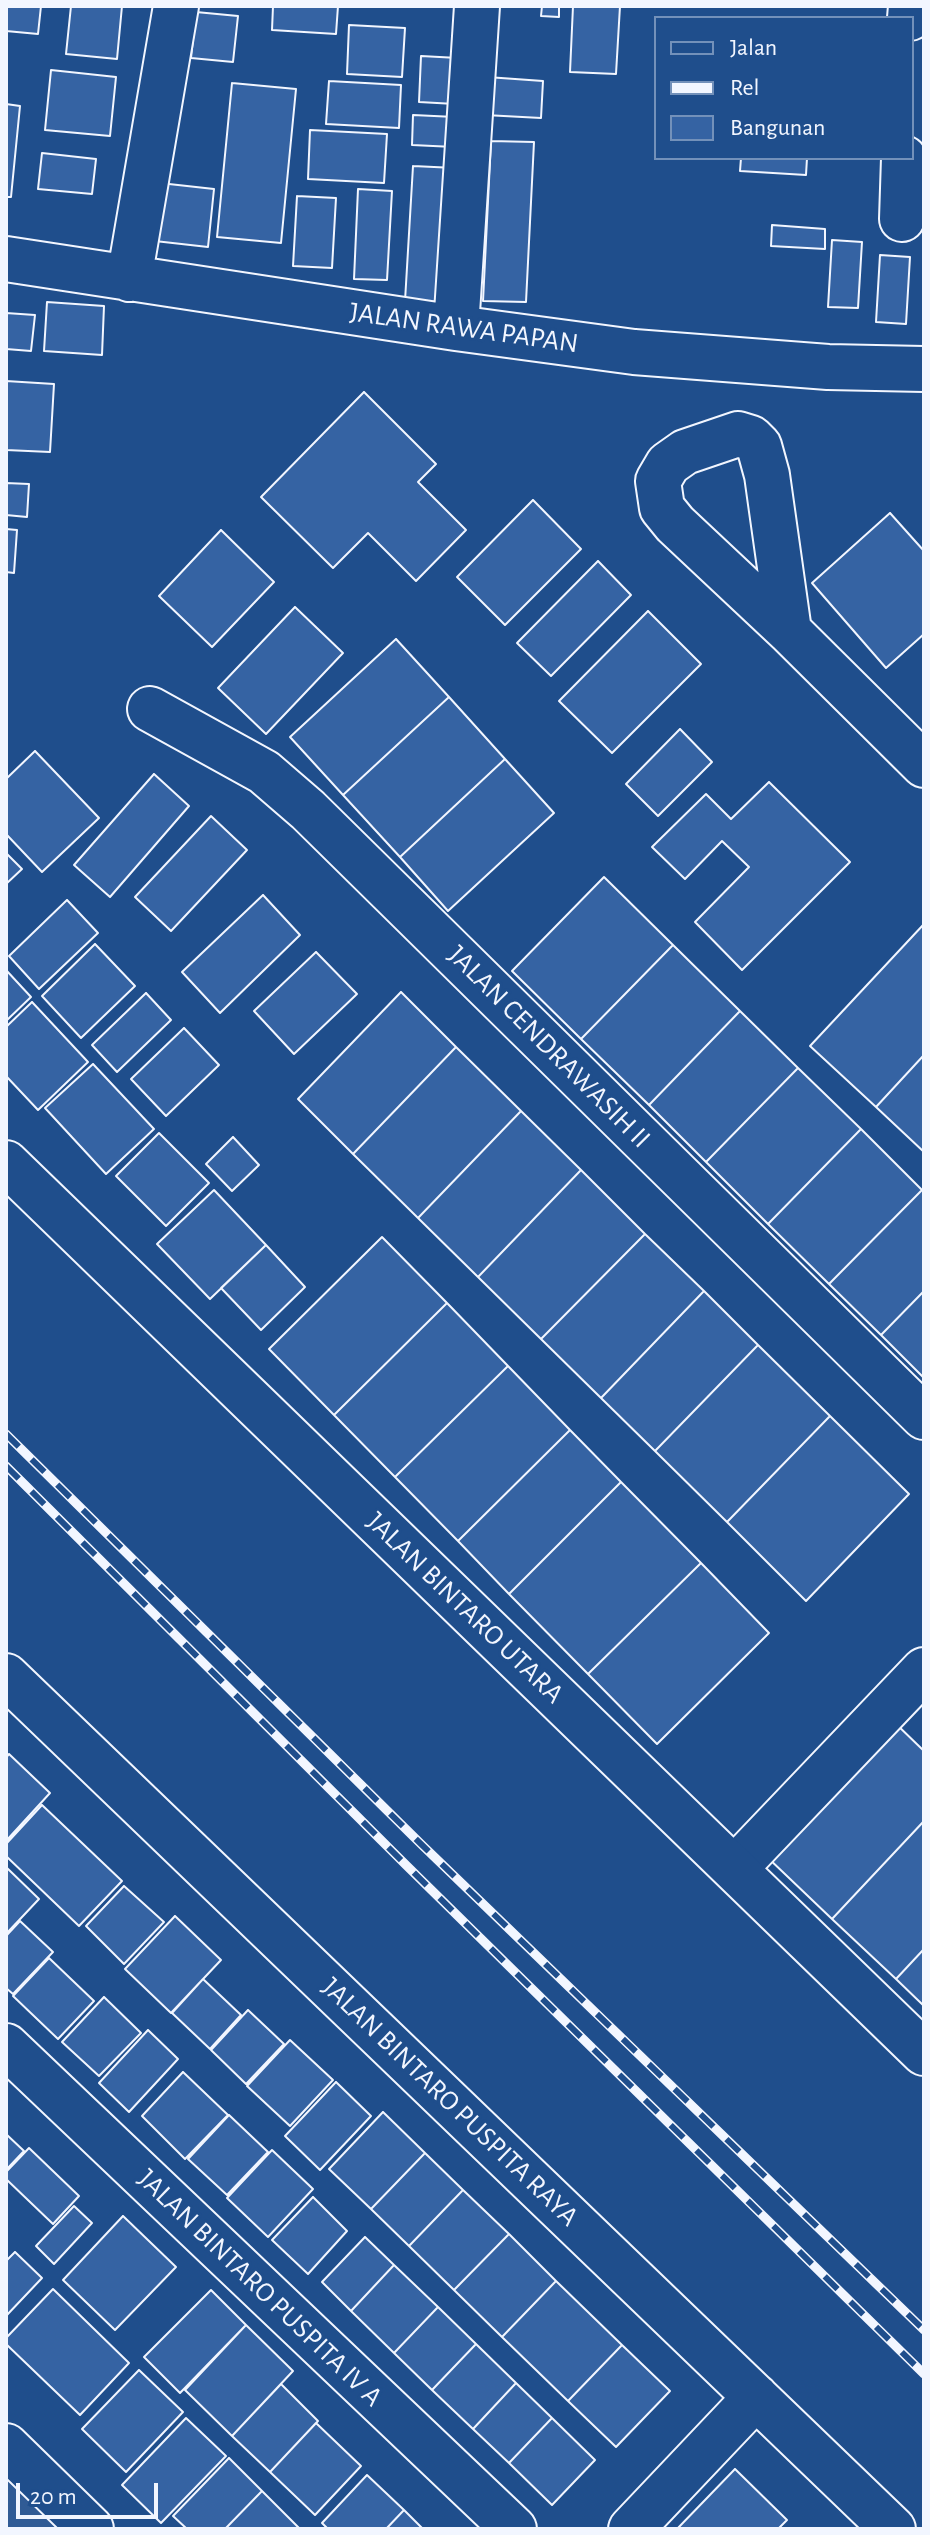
<!DOCTYPE html>
<style>
body{margin:0}
#map{position:relative;width:930px;height:2535px;overflow:hidden;background:#1f4e8c;font-family:"Alegreya Sans",sans-serif}
canvas{display:block}
.frame{position:absolute;inset:0;border:8px solid #f2f6ff;pointer-events:none}
.legend{position:absolute;left:654px;top:16px;width:260px;height:144px;box-sizing:border-box;background:#1f4e8c;border:2px solid #7391ba;margin:0;padding:10px 14px;list-style:none;font-size:24px;color:#f2f6ff}
.legend li{display:flex;align-items:center;gap:16px;height:40px}
.legend b{width:40px;border:2px solid #7391ba}
.scale{position:absolute;left:16px;top:2483px;width:142px;height:36px;box-sizing:border-box;border:4px solid #f2f6ff;border-top:0;padding-left:10px;font-size:24px;line-height:28px;white-space:nowrap;color:#f2f6ff;-webkit-text-stroke:6px #1f4e8c;paint-order:stroke}
</style>
<div id="map">
<canvas width="930" height="2535"></canvas>
<div class="frame"></div>
<ul class="legend">
<li><b style="height:10px;background:#1f4e8c"></b>Jalan</li>
<li><b style="height:10px;background:#f2f6ff"></b>Rel</li>
<li><b style="height:22px;background:#3563a3"></b>Bangunan</li>
</ul>
<div class="scale">20 m</div>
</div>
<script>
const c = document.querySelector('canvas').getContext('2d');
c.lineJoin = 'round';
function paint(path, color) { c.fillStyle = color; c.fill(path, 'evenodd'); }
const poly = rows => new Path2D(rows.map(r => 'M' + r).join(''));
function trace(path, color, width, dash) { c.strokeStyle = color; c.lineWidth = width; c.lineCap = dash ? 'butt' : 'round'; c.setLineDash(dash || []); c.stroke(path); }
function write(font, color, halo, rows, align = 'center') {
  c.font = font + ' "Alegreya Sans",sans-serif'; c.lineWidth = 6; c.setLineDash([]); c.textBaseline = 'middle'; c.strokeStyle = halo; c.fillStyle = color; for (const [text, x, y, turn = 0] of rows) {
    c.save(); c.translate(x, y); c.rotate((+turn || 0) * Math.PI / 180); c.textAlign = isNaN(turn) ? turn : align; if (halo) c.strokeText(text, 0, 0); c.fillText(text, 0, 0); c.restore();
  }
}
const green = poly([
 [6,2446,91,2529,6,2529,6,2446]
]);
const building = poly([
 [6,6,41,6,38,34,6,31,6,6],
 [71,6,122,6,117,59,66,54,71,6],
 [273,6,338,6,336,34,272,30,273,6],
 [542,6,559,6,559,17,541,16,542,6],
 [573,6,620,6,616,74,570,72,573,6],
 [196,12,238,16,233,62,191,58,196,12],
 [349,25,405,28,402,77,347,74,349,25],
 [421,56,458,58,455,104,419,102,421,56],
 [51,70,116,77,110,136,45,130,51,70],
 [487,77,543,81,541,118,485,115,487,77],
 [329,81,401,85,399,128,326,124,329,81],
 [232,83,296,89,281,243,217,237,232,83],
 [6,104,20,106,11,197,6,197,6,104],
 [413,115,455,117,454,147,412,145,413,115],
 [310,130,387,134,384,183,308,179,310,130],
 [491,141,534,142,526,302,483,301,491,141],
 [42,153,96,159,92,194,38,189,42,153],
 [741,158,807,158,806,175,740,171,741,158],
 [413,166,455,168,448,304,405,301,413,166],
 [151,182,214,189,208,247,146,240,151,182],
 [358,189,392,191,387,280,354,279,358,189],
 [297,196,336,198,332,268,293,266,297,196],
 [772,225,825,229,825,249,771,246,772,225],
 [832,240,862,242,858,308,828,307,832,240],
 [880,255,910,257,906,324,876,322,880,255],
 [47,302,104,306,102,355,44,351,47,302],
 [6,313,35,315,31,351,6,349,6,313],
 [6,381,54,384,50,452,6,450,6,381],
 [364,392,436,464,418,482,466,530,416,581,368,533,333,568,261,497,364,392],
 [6,483,29,484,27,517,6,515,6,483],
 [533,500,581,549,505,625,457,577,533,500],
 [890,513,924,551,924,634,886,668,812,583,890,513],
 [6,529,17,530,14,573,6,572,6,529],
 [221,530,274,582,212,647,159,596,221,530],
 [598,561,631,595,551,676,517,643,598,561],
 [295,607,343,653,266,734,218,688,295,607],
 [648,611,701,664,612,753,559,701,648,611],
 [396,639,449,697,343,795,290,737,396,639],
 [449,697,505,759,400,857,343,795,449,697],
 [680,729,712,762,658,816,626,784,680,729],
 [35,751,99,818,42,872,6,834,6,779,35,751],
 [505,759,554,813,448,911,400,857,505,759],
 [154,774,189,806,110,897,74,865,154,774],
 [769,782,850,862,742,970,695,922,749,867,722,841,685,879,652,847,706,794,731,819,769,782],
 [211,816,247,850,171,931,135,897,211,816],
 [6,853,22,869,6,884,6,853],
 [604,877,673,945,581,1039,512,971,604,877],
 [263,895,300,935,220,1013,182,972,263,895],
 [67,900,98,933,39,989,9,956,67,900],
 [924,924,924,1055,876,1107,810,1046,924,924],
 [95,944,135,986,81,1038,42,996,95,944],
 [673,945,740,1011,649,1105,581,1039,673,945],
 [316,952,357,994,294,1054,254,1011,316,952],
 [6,970,31,997,6,1021,6,970],
 [401,992,456,1047,353,1154,298,1099,401,992],
 [146,993,171,1020,117,1072,92,1045,146,993],
 [32,1002,88,1062,38,1110,6,1076,6,1027,32,1002],
 [740,1011,798,1068,706,1162,649,1105,740,1011],
 [184,1028,219,1065,166,1116,131,1079,184,1028],
 [456,1047,521,1111,418,1218,353,1154,456,1047],
 [924,1055,924,1152,876,1107,924,1055],
 [93,1064,154,1129,106,1174,45,1108,93,1064],
 [798,1068,861,1129,768,1224,706,1162,798,1068],
 [521,1111,581,1170,478,1277,418,1218,521,1111],
 [861,1129,922,1190,829,1284,768,1224,861,1129],
 [159,1133,209,1183,166,1226,116,1176,159,1133],
 [233,1137,259,1165,232,1191,206,1164,233,1137],
 [581,1170,645,1234,541,1339,478,1277,581,1170],
 [214,1190,266,1245,210,1299,157,1244,214,1190],
 [922,1190,924,1192,924,1291,881,1335,829,1284,922,1190],
 [645,1234,704,1291,601,1398,541,1339,645,1234],
 [382,1237,447,1303,334,1415,269,1349,382,1237],
 [266,1245,305,1287,261,1330,221,1288,266,1245],
 [704,1291,758,1345,655,1451,601,1398,704,1291],
 [924,1291,924,1378,881,1335,924,1291],
 [447,1303,508,1366,395,1477,334,1415,447,1303],
 [758,1345,830,1416,727,1522,655,1451,758,1345],
 [508,1366,570,1430,458,1541,395,1477,508,1366],
 [830,1416,909,1494,806,1601,727,1522,830,1416],
 [570,1430,621,1482,509,1594,458,1541,570,1430],
 [621,1482,701,1563,588,1674,509,1594,621,1482],
 [701,1563,769,1633,657,1744,588,1674,701,1563],
 [892,1720,924,1751,924,1821,832,1919,765,1855,892,1720],
 [9,1754,50,1793,6,1841,6,1758,9,1754],
 [42,1805,122,1881,79,1926,6,1856,6,1844,42,1805],
 [924,1821,924,1949,896,1979,832,1919,924,1821],
 [6,1867,39,1899,6,1934,6,1867],
 [124,1886,164,1922,124,1964,86,1926,124,1886],
 [175,1916,221,1960,171,2013,125,1969,175,1916],
 [20,1921,53,1952,13,1994,6,1988,6,1936,20,1921],
 [924,1949,924,2006,896,1979,924,1949],
 [49,1958,94,2001,58,2039,13,1996,49,1958],
 [203,1979,241,2015,210,2049,172,2013,203,1979],
 [104,1997,141,2033,99,2076,62,2042,104,1997],
 [248,2010,284,2044,246,2084,211,2050,248,2010],
 [148,2030,178,2059,129,2112,99,2083,148,2030],
 [290,2040,333,2080,290,2126,247,2086,290,2040],
 [183,2072,228,2115,185,2159,142,2116,183,2072],
 [336,2082,371,2116,320,2170,285,2136,336,2082],
 [383,2112,425,2153,371,2209,329,2169,383,2112],
 [229,2115,268,2152,227,2195,188,2159,229,2115],
 [6,2134,24,2151,6,2170,6,2134],
 [29,2148,79,2196,53,2224,6,2179,6,2172,29,2148],
 [272,2150,313,2189,268,2237,227,2198,272,2150],
 [425,2153,463,2190,409,2246,371,2209,425,2153],
 [463,2190,509,2234,454,2290,409,2246,463,2190],
 [313,2197,347,2231,308,2274,272,2240,313,2197],
 [74,2206,92,2223,54,2264,36,2246,74,2206],
 [123,2216,176,2267,115,2330,63,2280,123,2216],
 [509,2234,556,2281,502,2337,454,2290,509,2234],
 [365,2237,394,2265,351,2311,322,2282,365,2237],
 [15,2252,42,2278,6,2316,6,2261,15,2252],
 [394,2265,438,2307,394,2353,351,2311,394,2265],
 [556,2281,622,2345,568,2401,502,2337,556,2281],
 [53,2289,129,2363,80,2415,6,2344,6,2338,53,2289],
 [211,2290,246,2325,180,2393,144,2357,211,2290],
 [438,2307,476,2344,432,2390,394,2353,438,2307],
 [246,2325,293,2371,232,2436,185,2390,246,2325],
 [476,2344,516,2383,473,2429,432,2390,476,2344],
 [622,2345,670,2391,616,2447,568,2401,622,2345],
 [139,2370,183,2412,126,2472,82,2429,139,2370],
 [516,2383,552,2418,509,2463,473,2429,516,2383],
 [281,2384,318,2421,270,2472,232,2436,281,2384],
 [186,2418,226,2456,161,2523,122,2485,186,2418],
 [552,2418,595,2460,552,2505,509,2463,552,2418],
 [316,2423,361,2466,315,2515,270,2472,316,2423],
 [229,2458,262,2491,225,2529,187,2529,173,2516,229,2458],
 [735,2469,787,2520,778,2529,677,2529,735,2469],
 [367,2475,404,2510,386,2529,328,2529,322,2523,367,2475],
 [262,2491,300,2529,225,2529,262,2491],
 [404,2510,423,2529,386,2529,404,2510]
]);
const minor = poly([
 [910,18,911,6],
 [902,219,904,158],
 [6,259,456,328,634,352,828,367,924,369],
 [129,279,176,6],
 [456,328,477,6],
 [789,631,767,475,759,446,751,438,738,434,685,452,668,464,658,481,662,508,675,524,789,631,924,765],
 [150,709,264,772,308,810,924,1417],
 [6,1676,893,2529],
 [735,1868,924,1670],
 [6,2046,514,2529],
 [6,2446,91,2529],
 [631,2529,756,2397]
]);
const major = poly([
 [6,1163,924,2053]
]);
const rail = poly([
 [6,1434,421,1844,924,2330],
 [6,1466,407,1866,924,2374]
]);
const streetNames = [
 ["JALAN RAWA PAPAN",464,328,8],
 ["JALAN CENDRAWASIH II",549,1047,45],
 ["JALAN BINTARO UTARA",465,1608,44],
 ["JALAN BINTARO PUSPITA RAYA",450,2102,44],
 ["JALAN BINTARO PUSPITA IV A",260,2288,44]
];
paint(green, '#305b95');
trace(green, '#a8bbd7', 2);
paint(building, '#3563a3');
trace(building, '#f2f6ff', 2);
trace(minor, '#f2f6ff', 48);
trace(major, '#f2f6ff', 48);
trace(minor, '#1f4e8c', 44);
trace(major, '#1f4e8c', 44);
trace(rail, '#f2f6ff', 9);
trace(rail, '#1f4e8c', 6, [18]);
write('28px', '#f2f6ff', '#1f4e8c', streetNames);
</script>
